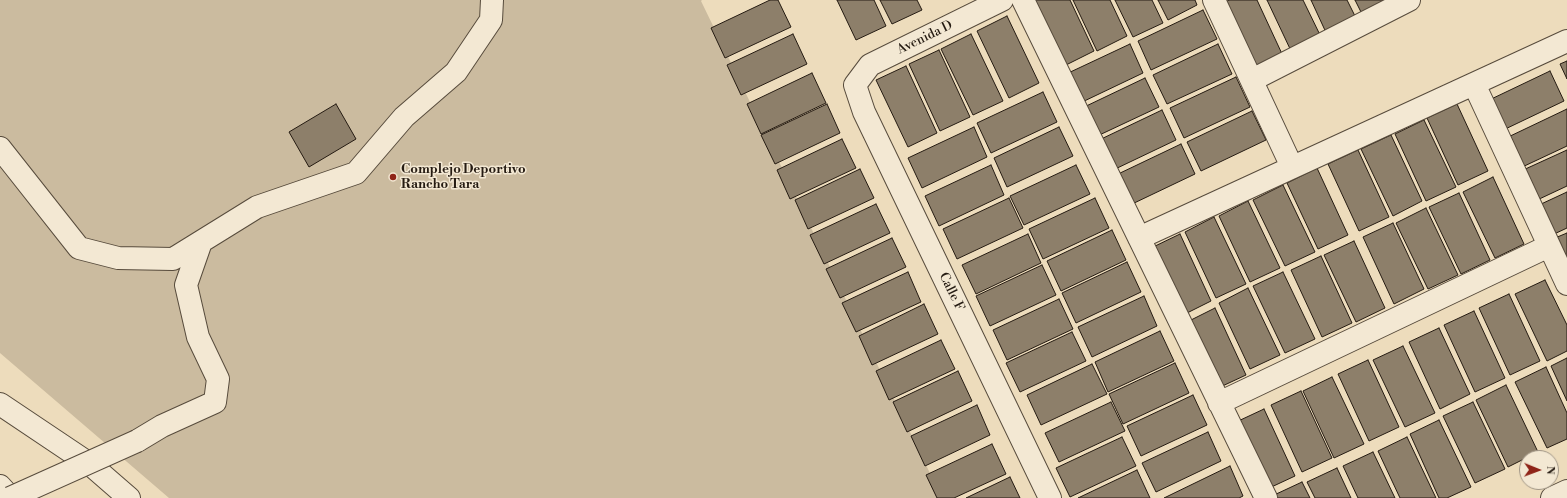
<!DOCTYPE html>
<style>
body{margin:0}
#map{position:relative;width:1567px;height:498px;overflow:hidden;background:#eddcbc;font-family:"Libre Bodoni",serif}
canvas{display:block}
.north{position:absolute;left:1519px;top:450px;width:40px;height:40px;box-sizing:border-box;background:#f3e8d3;border:1px solid #a19686;border-radius:50%;rotate:91deg;font-size:11px;font-weight:700;line-height:16px;text-align:center;color:#251b12}
.north::after{content:'';display:block;margin:auto;width:14px;height:18px;background:#8f2418;clip-path:polygon(50% 0,100% 100%,50% 72%,0 100%)}
</style>
<div id="map">
<canvas width="1567" height="498"></canvas>
<div class="north">N</div>
</div>
<script>
const c = document.querySelector('canvas').getContext('2d');
c.lineJoin = 'round';
function paint(path, color) { c.fillStyle = color; c.fill(path, 'evenodd'); }
const poly = rows => new Path2D(rows.map(r => 'M' + r).join(''));
function trace(path, color, width, dash) { c.strokeStyle = color; c.lineWidth = width; c.lineCap = dash ? 'butt' : 'round'; c.setLineDash(dash || []); c.stroke(path); }
function write(font, color, halo, rows, align = 'center') {
  c.font = font + ' "Libre Bodoni",serif'; c.lineWidth = 3; c.setLineDash([]); c.textBaseline = 'middle'; c.strokeStyle = halo; c.fillStyle = color; for (const [text, x, y, turn = 0] of rows) {
    c.save(); c.translate(x, y); c.rotate((+turn || 0) * Math.PI / 180); c.textAlign = isNaN(turn) ? turn : align; if (halo) c.strokeText(text, 0, 0); c.fillText(text, 0, 0); c.restore();
  }
}
const green = poly([
 [0,0,702,0,701,1,942,498,169,498,0,353]
]);
const building = poly([
 [770,0,778,0,791,27,725,58,711,28,770,0],
 [837,0,874,0,886,26,856,40,837,0],
 [880,0,917,0,922,10,892,24,880,0],
 [1033,0,1070,0,1094,51,1064,66,1033,0],
 [1073,0,1110,0,1127,36,1097,51,1073,0],
 [1115,0,1152,0,1163,23,1133,37,1115,0],
 [1158,0,1195,0,1197,5,1168,20,1158,0],
 [1229,0,1257,0,1283,56,1253,70,1222,4,1229,0],
 [1267,0,1303,0,1322,39,1292,53,1267,0],
 [1311,0,1347,0,1359,24,1329,39,1311,0],
 [1355,0,1392,0,1366,22,1355,0],
 [1203,10,1217,39,1151,70,1138,41,1203,10],
 [1007,16,1039,83,1009,98,977,31,1007,16],
 [793,34,807,64,741,95,727,65,793,34],
 [971,34,1003,101,973,115,941,49,971,34],
 [1130,44,1143,73,1078,104,1064,75,1130,44],
 [1218,44,1232,74,1167,104,1153,75,1218,44],
 [939,50,970,117,940,131,909,64,939,50],
 [1567,61,1567,79,1560,64,1567,61],
 [906,66,937,133,908,147,876,80,906,66],
 [1550,71,1564,101,1499,132,1485,102,1550,71],
 [812,73,826,103,761,134,747,104,812,73],
 [1236,77,1250,107,1184,138,1170,108,1236,77],
 [1145,78,1159,107,1093,138,1080,109,1145,78],
 [1043,92,1057,122,991,153,977,123,1043,92],
 [336,104,356,139,309,167,289,132,336,104],
 [827,104,840,133,775,164,761,135,827,104],
 [1457,104,1488,171,1458,185,1427,118,1457,104],
 [1567,109,1567,146,1518,169,1504,139,1567,109],
 [1162,110,1176,140,1111,171,1097,141,1162,110],
 [1252,111,1266,140,1201,171,1187,142,1252,111],
 [1424,120,1456,187,1426,201,1395,134,1424,120],
 [974,127,987,157,922,188,908,158,974,127],
 [1059,127,1073,156,1007,187,994,158,1059,127],
 [1391,135,1422,201,1393,216,1361,149,1391,135],
 [842,139,856,168,790,199,777,170,842,139],
 [1181,144,1195,174,1130,205,1116,175,1181,144],
 [1358,150,1389,217,1359,231,1328,164,1358,150],
 [1567,150,1567,186,1535,201,1521,171,1567,150],
 [991,165,1004,195,939,226,925,196,991,165],
 [1076,165,1090,194,1024,225,1010,196,1076,165],
 [1317,168,1348,235,1318,249,1287,183,1317,168],
 [860,169,874,198,808,229,795,200,860,169],
 [1493,177,1524,244,1495,258,1463,192,1493,177],
 [1283,185,1315,252,1285,266,1253,200,1283,185],
 [1567,192,1567,228,1552,235,1539,205,1567,192],
 [1459,193,1490,260,1461,274,1429,207,1459,193],
 [1009,198,1023,228,957,259,943,229,1009,198],
 [1095,198,1109,228,1043,259,1029,229,1095,198],
 [1248,201,1280,268,1250,282,1219,216,1248,201],
 [876,204,890,233,824,264,810,235,876,204],
 [1426,208,1458,275,1428,289,1396,223,1426,208],
 [1214,217,1246,284,1216,298,1185,232,1214,217],
 [1393,223,1424,289,1394,304,1363,237,1393,223],
 [1112,230,1126,260,1061,291,1047,261,1112,230],
 [1567,233,1567,264,1555,238,1567,233],
 [1028,234,1041,263,976,294,962,265,1028,234],
 [1180,234,1211,301,1181,316,1149,249,1180,234],
 [892,238,906,267,840,298,826,269,892,238],
 [1354,241,1385,308,1356,322,1324,255,1354,241],
 [1321,256,1352,323,1322,337,1291,270,1321,256],
 [1127,262,1141,292,1076,323,1062,293,1127,262],
 [1042,265,1056,295,990,326,976,296,1042,265],
 [908,272,921,302,856,332,842,303,908,272],
 [1283,272,1315,339,1285,353,1253,286,1283,272],
 [1545,280,1567,325,1567,351,1547,361,1515,294,1545,280],
 [1248,288,1280,355,1250,369,1219,303,1248,288],
 [1509,294,1540,361,1510,375,1479,308,1509,294],
 [1144,296,1157,326,1092,357,1078,327,1144,296],
 [1059,299,1073,329,1007,360,993,330,1059,299],
 [924,304,938,334,872,365,859,336,924,304],
 [1215,308,1246,375,1216,389,1185,323,1215,308],
 [1474,311,1505,378,1475,392,1444,325,1474,311],
 [1439,328,1470,394,1440,409,1409,342,1439,328],
 [1160,331,1174,361,1108,392,1095,362,1160,331],
 [1072,332,1086,361,1020,392,1006,363,1072,332],
 [941,340,955,369,889,400,876,371,941,340],
 [1403,346,1435,413,1405,427,1373,360,1403,346],
 [1567,358,1567,401,1551,366,1567,358],
 [1368,360,1399,427,1369,441,1338,374,1368,360],
 [1175,363,1189,393,1123,424,1109,394,1175,363],
 [1092,364,1107,394,1041,425,1027,395,1092,364],
 [1546,367,1567,413,1567,439,1547,448,1515,382,1546,367],
 [958,371,972,401,907,432,893,402,958,371],
 [1332,377,1364,444,1334,458,1303,391,1332,377],
 [1506,385,1538,452,1508,467,1476,400,1506,385],
 [1301,391,1332,458,1302,472,1271,405,1301,391],
 [1193,395,1207,425,1141,456,1127,426,1193,395],
 [1111,402,1125,431,1059,462,1045,433,1111,402],
 [1473,402,1505,469,1475,483,1443,416,1473,402],
 [977,405,990,435,925,466,911,436,977,405],
 [1264,409,1295,476,1265,490,1234,423,1264,409],
 [1439,420,1471,487,1447,498,1439,498,1410,434,1439,420],
 [1208,432,1221,461,1156,492,1142,463,1208,432],
 [1122,437,1136,466,1070,497,1056,468,1122,437],
 [1407,437,1436,498,1400,498,1378,451,1407,437],
 [992,444,1006,474,954,498,937,498,926,475,992,444],
 [1373,452,1395,498,1358,498,1343,466,1373,452],
 [1230,466,1243,496,1239,498,1164,498,1230,466],
 [1337,468,1351,498,1315,498,1307,482,1337,468],
 [1137,470,1150,498,1078,498,1137,470],
 [1010,477,1020,498,966,498,1010,477],
 [1302,482,1310,498,1273,498,1272,496,1302,482]
]);
const minor = poly([
 [1002,0,870,65,855,85,864,112,1050,498],
 [1023,0,1266,498],
 [1214,0,1292,167],
 [1252,80,1409,0],
 [1474,84,1567,284],
 [0,148,79,248,118,258,173,259,257,207,356,173,404,117,456,72,491,20,492,0],
 [1139,238,1567,41],
 [1219,403,1549,246],
 [0,404,91,465,129,498],
 [137,441,162,426,215,402,218,379,198,337,186,285,201,242],
 [0,486,11,498],
 [1552,498,1567,491]
]);
const minorBridge = poly([
 [10,498,137,441]
]);
const markers = [
 [393,177,4,"#8f2418"]
];
const streetNames = [
 ["Avenida D",925,38,-26],
 ["Calle F",951,292,64]
];
const poiNames = [
 ["Complejo Deportivo",401,170],
 ["Rancho Tara",401,185]
];
paint(green, '#cbbb9f');
paint(building, '#8d7f6a');
trace(building, '#251b12', 1);
trace(minor, '#574b3c', 24);
trace(minor, '#f3e8d3', 22);
trace(minorBridge, '#574b3c', 24, []);
trace(minorBridge, '#f3e8d3', 22);
for (const [x, y, r, color] of markers) { const dot = new Path2D(); dot.arc(x, y, r, 0, 2 * Math.PI); c.fillStyle = color; c.fill(dot); trace(dot, '#f3e8d3', 1.5); }
write('13px', '#251b12', '#f3e8d3', streetNames);
write('bold 13px', '#251b12', '#f3e8d3', poiNames, 'left');
</script>
